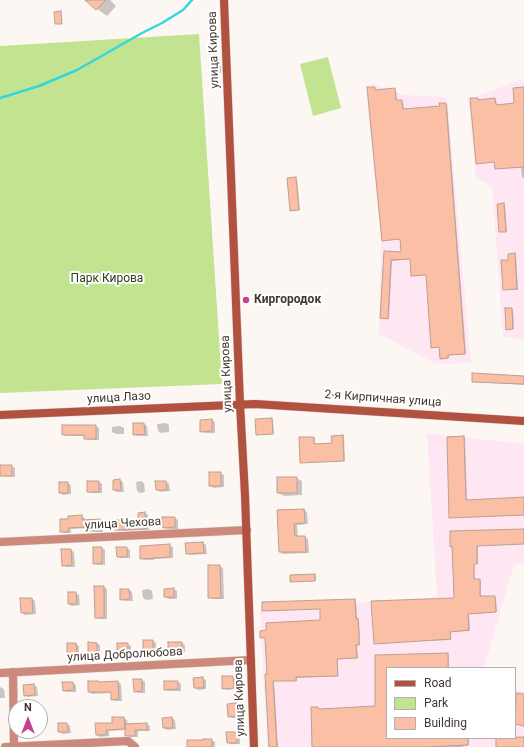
<!DOCTYPE html>
<meta charset="utf-8">
<style>
body{margin:0}
#map{position:relative;width:524px;height:747px;overflow:hidden;background:#fdf7f4;font-family:Roboto,sans-serif}
canvas{display:block}
.legend{position:absolute;left:386px;top:667px;width:130px;height:72px;box-sizing:border-box;background:#fff;border:1px solid #b3afad;margin:0;padding:5px 7px;list-style:none;font-size:12px;color:#423631}
.legend li{display:flex;align-items:center;gap:8px;height:20px}
.legend b{width:20px;border:1px solid #b3afad}
.north{position:absolute;left:8px;top:699px;width:40px;height:40px;box-sizing:border-box;background:#fff;border:1px solid #b3afad;border-radius:50%;rotate:0deg;font-size:11px;font-weight:700;line-height:16px;text-align:center;color:#423631}
.north::after{content:'';display:block;margin:auto;width:14px;height:18px;background:#c3438e;clip-path:polygon(50% 0,100% 100%,50% 72%,0 100%)}
</style>
<div id="map">
<canvas width="524" height="747"></canvas>
<ul class="legend">
<li><b style="height:5px;background:#b15240"></b>Road</li>
<li><b style="height:11px;background:#c2e491"></b>Park</li>
<li><b style="height:11px;background:#fabfa5"></b>Building</li>
</ul>
<div class="north">N</div>
</div>
<script>
const c = document.querySelector('canvas').getContext('2d');
c.lineJoin = 'round';
function paint(path, color) { c.fillStyle = color; c.fill(path, 'evenodd'); }
const poly = rows => new Path2D(rows.map(r => 'M' + r).join(''));
function trace(path, color, width, dash) { c.strokeStyle = color; c.lineWidth = width; c.lineCap = dash ? 'butt' : 'round'; c.setLineDash(dash || []); c.stroke(path); }
function write(font, color, halo, rows, align = 'center') {
  c.font = font + ' Roboto,sans-serif'; c.lineWidth = 4; c.setLineDash([]); c.textBaseline = 'middle'; c.strokeStyle = halo; c.fillStyle = color; for (const [text, x, y, turn = 0] of rows) {
    c.save(); c.translate(x, y); c.rotate((+turn || 0) * Math.PI / 180); c.textAlign = isNaN(turn) ? turn : align; if (halo) c.strokeText(text, 0, 0); c.fillText(text, 0, 0); c.restore();
  }
}
const industrial = poly([
 [521,80,524,82,524,340,503,336,492,187,476,177,468,99],
 [373,84,405,95,447,97,471,363,436,364,379,334,381,242,366,90],
 [427,433,524,444,524,563,514,565,484,668,387,668,387,738,515,738,515,690,524,691,524,747,267,747,260,610,437,597]
]);
const green = poly([
 [199,34,222,384,0,393,0,46],
 [328,57,341,108,313,116,300,64]
]);
const shadow = poly([
 [87,0,110,0,116,6,107,16,97,9],
 [214,65,221,66,221,73,214,72],
 [375,88,376,91,396,90,397,101,403,102,404,110,441,107,446,104,447,104,466,354,449,355,449,358,442,359,440,347,433,348,427,275,412,276,411,259,392,261,389,319,381,318,385,252,402,253,401,239,383,240],
 [524,88,524,178,523,178,522,177,521,167,497,169,495,169,495,162,476,163,478,99,479,101,495,99,496,100,497,106,515,104],
 [296,178,297,179,300,210,292,211,291,211],
 [504,204,505,205,507,232,500,232,498,205],
 [515,254,516,255,518,290,505,290,504,289,509,261,509,255],
 [506,309,513,309,514,329,507,329],
 [524,377,524,385,474,382],
 [272,419,273,420,274,434,257,434],
 [212,420,215,422,215,433,205,433,201,431],
 [166,423,169,425,169,432,161,433,158,431,157,424],
 [144,424,147,426,148,436,137,436,134,434],
 [95,426,99,428,99,440,88,440,85,438,85,436,66,436,63,434],
 [120,426,124,428,124,434,116,434,112,432,112,427],
 [343,436,344,437,345,461,301,462,313,438,315,438,315,445,333,444],
 [464,437,465,438,467,501,524,498,524,515,450,518,448,438],
 [0,466,12,466,15,468,15,477,0,476],
 [220,473,224,475,224,487,214,488,210,486],
 [296,478,302,481,302,495,284,496,278,493],
 [120,480,123,482,124,492,117,492,114,490],
 [141,481,144,483,145,492,140,493,137,491,136,482],
 [88,482,99,482,102,484,102,493,91,493,88,492],
 [166,482,169,484,170,491,160,492,157,490],
 [67,483,71,485,71,494,63,495,60,493],
 [304,510,307,512,308,524,297,525,298,537,305,537,308,539,309,553,283,554,280,552,278,511],
 [145,513,148,515,149,530,119,531,116,530,123,521,126,524,139,523,139,514],
 [81,516,85,518,85,521,99,520,103,522,103,532,92,532,89,530,89,528,71,529,71,533,64,533,61,532,70,520],
 [174,518,178,520,178,529,167,529,164,527],
 [524,530,524,544,478,546,478,564,474,564,475,580,481,580,481,597,496,597,497,612,469,614,470,631,451,632,451,640,375,643,455,598,453,547,451,546],
 [203,543,206,545,207,554,190,555,187,553],
 [169,545,173,547,173,558,154,559,154,560,144,560,141,558],
 [102,548,105,550,105,565,97,565,94,563],
 [127,548,130,550,130,558,121,558,117,557],
 [70,550,74,552,75,567,66,567,63,565],
 [209,566,220,566,223,568,224,599,213,599,209,597],
 [315,575,316,576,316,581,291,582],
 [104,587,107,589,107,619,99,619,96,618],
 [149,589,152,591,153,599,146,600,143,598,142,590],
 [173,589,177,591,177,599,169,599,165,597],
 [121,590,129,590,132,592,133,601,125,601,121,599],
 [69,593,76,593,79,595,80,605,72,606,69,604],
 [21,599,32,599,35,601,36,614,25,615,22,613],
 [355,600,356,600,357,619,359,620,360,645,357,645,358,658,338,659,338,676,297,678,297,681,274,681,278,747,271,747,266,638,261,638,321,621,321,609,263,603],
 [153,641,156,643,156,653,147,653,144,651],
 [182,643,185,645,185,652,172,653,169,651],
 [76,644,79,646,79,655,72,655,68,654],
 [97,644,100,645,100,654,93,654,89,652],
 [127,644,131,646,131,653,121,653,118,651],
 [447,654,449,655,449,668,387,668,387,738,467,738,469,739,469,745,463,746,463,747,313,747,318,708,320,710,376,707,376,656],
 [233,677,236,679,236,689,226,690,223,688],
 [202,678,206,680,206,689,198,690,195,688],
 [142,680,145,682,145,693,138,693,135,691],
 [99,682,102,683,118,682,121,684,122,701,115,701,112,699,112,693,92,694,89,692],
 [178,682,181,684,181,691,168,691,165,689],
 [73,683,76,685,76,692,67,692,64,691],
 [34,685,37,687,38,696,28,697,25,695],
 [0,687,4,689,5,698,0,698],
 [236,704,239,706,240,718,232,718,229,716,229,705],
 [113,718,124,718,127,720,128,725,146,724,150,726,150,731,138,731,138,737,129,737,126,735,126,730,109,731,109,736,100,737,97,735,113,724],
 [172,718,175,720,176,729,167,730,164,728],
 [67,724,70,726,71,733,63,734,59,732],
 [27,731,39,731,40,734,31,735,27,733],
 [237,733,240,734,240,744,231,744,228,743],
 [211,740,215,742,215,747,188,747]
]);
const stream = poly([
 [0,98,39,86,77,70,142,33,162,23,183,10,192,0]
]);
const building = poly([
 [85,0,106,0,96,10,85,0],
 [61,11,62,24,55,24,54,12,61,11],
 [367,87,375,87,375,90,395,88,396,100,402,100,403,109,440,106,439,103,446,103,465,354,448,355,448,358,440,359,439,347,431,348,426,275,411,276,410,259,391,260,388,319,380,318,384,251,401,252,400,239,382,241,367,87],
 [524,87,524,167,495,169,494,162,476,164,470,98,478,98,478,100,495,98,496,105,514,103,513,88,524,87],
 [296,177,299,210,290,211,287,178,296,177],
 [504,203,506,232,499,232,497,204,504,203],
 [515,253,517,289,503,290,501,260,508,260,508,254,515,253],
 [505,308,512,308,513,329,506,330,505,308],
 [472,373,524,376,524,384,472,382,472,373],
 [272,418,273,434,256,435,255,419,272,418],
 [212,419,212,431,200,432,200,420,212,419],
 [133,423,144,423,145,434,133,435,133,423],
 [62,425,96,425,96,439,84,439,84,435,62,435,62,425],
 [343,435,344,461,300,463,299,437,314,437,314,444,332,443,331,436,343,435],
 [464,436,466,500,524,497,524,515,449,518,447,437,464,436],
 [0,465,12,465,12,476,0,476,0,465],
 [209,472,221,472,221,486,209,486,209,472],
 [277,477,297,477,297,493,277,493,277,477],
 [120,479,121,490,113,490,113,480,120,479],
 [87,481,99,481,99,492,87,492,87,481],
 [155,481,166,481,167,490,156,490,155,481],
 [59,482,68,482,68,493,59,493,59,482],
 [304,509,305,523,294,524,295,536,305,536,306,552,279,552,277,510,304,509],
 [145,512,146,529,115,530,114,520,123,520,123,523,138,522,138,513,145,512],
 [82,515,82,520,100,519,100,530,88,531,88,527,68,528,68,532,60,532,60,519,68,519,68,516,82,515],
 [162,517,175,517,175,527,163,528,162,517],
 [524,529,524,544,477,546,477,564,474,564,474,579,480,579,480,596,495,596,496,612,468,614,469,630,450,632,451,639,374,644,371,601,454,598,452,546,450,547,450,531,524,529],
 [203,542,204,553,186,554,185,543,203,542],
 [170,544,170,557,140,559,140,546,170,544],
 [93,547,102,547,102,563,93,564,93,547],
 [116,547,127,547,127,557,117,557,116,547],
 [61,549,71,549,72,565,62,566,61,549],
 [208,565,220,565,221,598,208,598,208,565],
 [315,574,315,581,290,582,290,575,315,574],
 [94,586,104,586,104,618,95,618,94,586],
 [174,588,174,597,164,597,164,589,174,588],
 [120,589,129,589,130,599,120,600,120,589],
 [68,592,76,592,77,604,68,604,68,592],
 [20,598,32,598,33,613,21,613,20,598],
 [355,599,356,619,358,618,359,634,359,645,356,645,357,658,337,659,338,676,296,677,296,681,273,681,277,747,269,747,265,674,267,674,265,638,260,638,260,631,266,630,266,623,320,620,320,609,262,611,262,602,355,599],
 [143,640,153,640,153,652,143,652,143,640],
 [88,642,97,643,97,653,88,653,88,642],
 [168,642,182,642,182,651,168,651,168,642],
 [67,643,76,643,77,654,67,654,67,643],
 [117,643,128,643,128,651,117,652,117,643],
 [448,653,448,668,387,668,387,738,468,738,468,745,427,747,312,747,311,707,318,707,319,709,375,706,375,655,448,653],
 [222,676,233,676,234,688,222,689,222,676],
 [203,677,204,688,194,688,193,678,203,677],
 [133,679,142,679,142,691,134,692,133,679],
 [88,681,99,681,99,682,118,681,119,699,111,700,111,692,88,692,88,681],
 [164,681,178,681,178,689,164,690,164,681],
 [62,682,73,682,74,690,63,691,62,682],
 [34,684,35,695,24,696,23,685,34,684],
 [516,693,524,694,524,726,515,724,516,693],
 [236,703,237,716,228,717,227,704,236,703],
 [112,717,124,717,125,729,106,730,106,735,96,735,95,723,112,723,112,717],
 [172,717,173,728,163,728,162,718,172,717],
 [58,723,67,723,68,732,58,732,58,723],
 [147,723,147,730,135,730,135,736,125,736,125,724,147,723],
 [226,732,237,732,237,743,227,743,226,732],
 [524,737,524,747,496,747,496,738,524,737],
 [203,739,212,739,212,747,187,747,187,740,203,740,203,739]
]);
const street = poly([
 [0,542,247,530],
 [13,672,14,747],
 [0,673,251,660],
 [5,747,128,741,135,747]
]);
const secondary = poly([
 [224,0,240,404,245,495,254,747],
 [0,415,255,404,524,421]
]);
const markers = [
 [246,300,4,"#c3438e"]
];
const streetNames = [
 ["улица Кирова",214,50,-92],
 ["улица Кирова",227,374,-92],
 ["улица Лазо",119,398,-3],
 ["2-я Кирпичная улица",383,399,4],
 ["улица Чехова",123,524,-3],
 ["улица Добролюбова",125,655,-3],
 ["улица Кирова",240,698,-92]
];
const parkNames = [
 ["Парк Кирова",107,279]
];
const poiNames = [
 ["Киргородок",254,300]
];
paint(industrial, '#fee7f3');
paint(green, '#c2e491');
paint(shadow, '#0003');
trace(stream, '#31d8db', 2.5);
paint(building, '#fabfa5');
trace(building, '#bda093', 1);
trace(street, '#dbd4d1', 9);
trace(secondary, '#dbd4d1', 9);
trace(street, '#cd8a7c', 8);
trace(secondary, '#b15240', 8);
for (const [x, y, r, color] of markers) { const dot = new Path2D(); dot.arc(x, y, r, 0, 2 * Math.PI); c.fillStyle = color; c.fill(dot); trace(dot, '#fff', 1.5); }
write('12px', '#423631', '#fff', streetNames);
write('12px', '#2e3d16', '#fff', parkNames);
write('bold 12px', '#423631', '#fff', poiNames, 'left');
</script>
